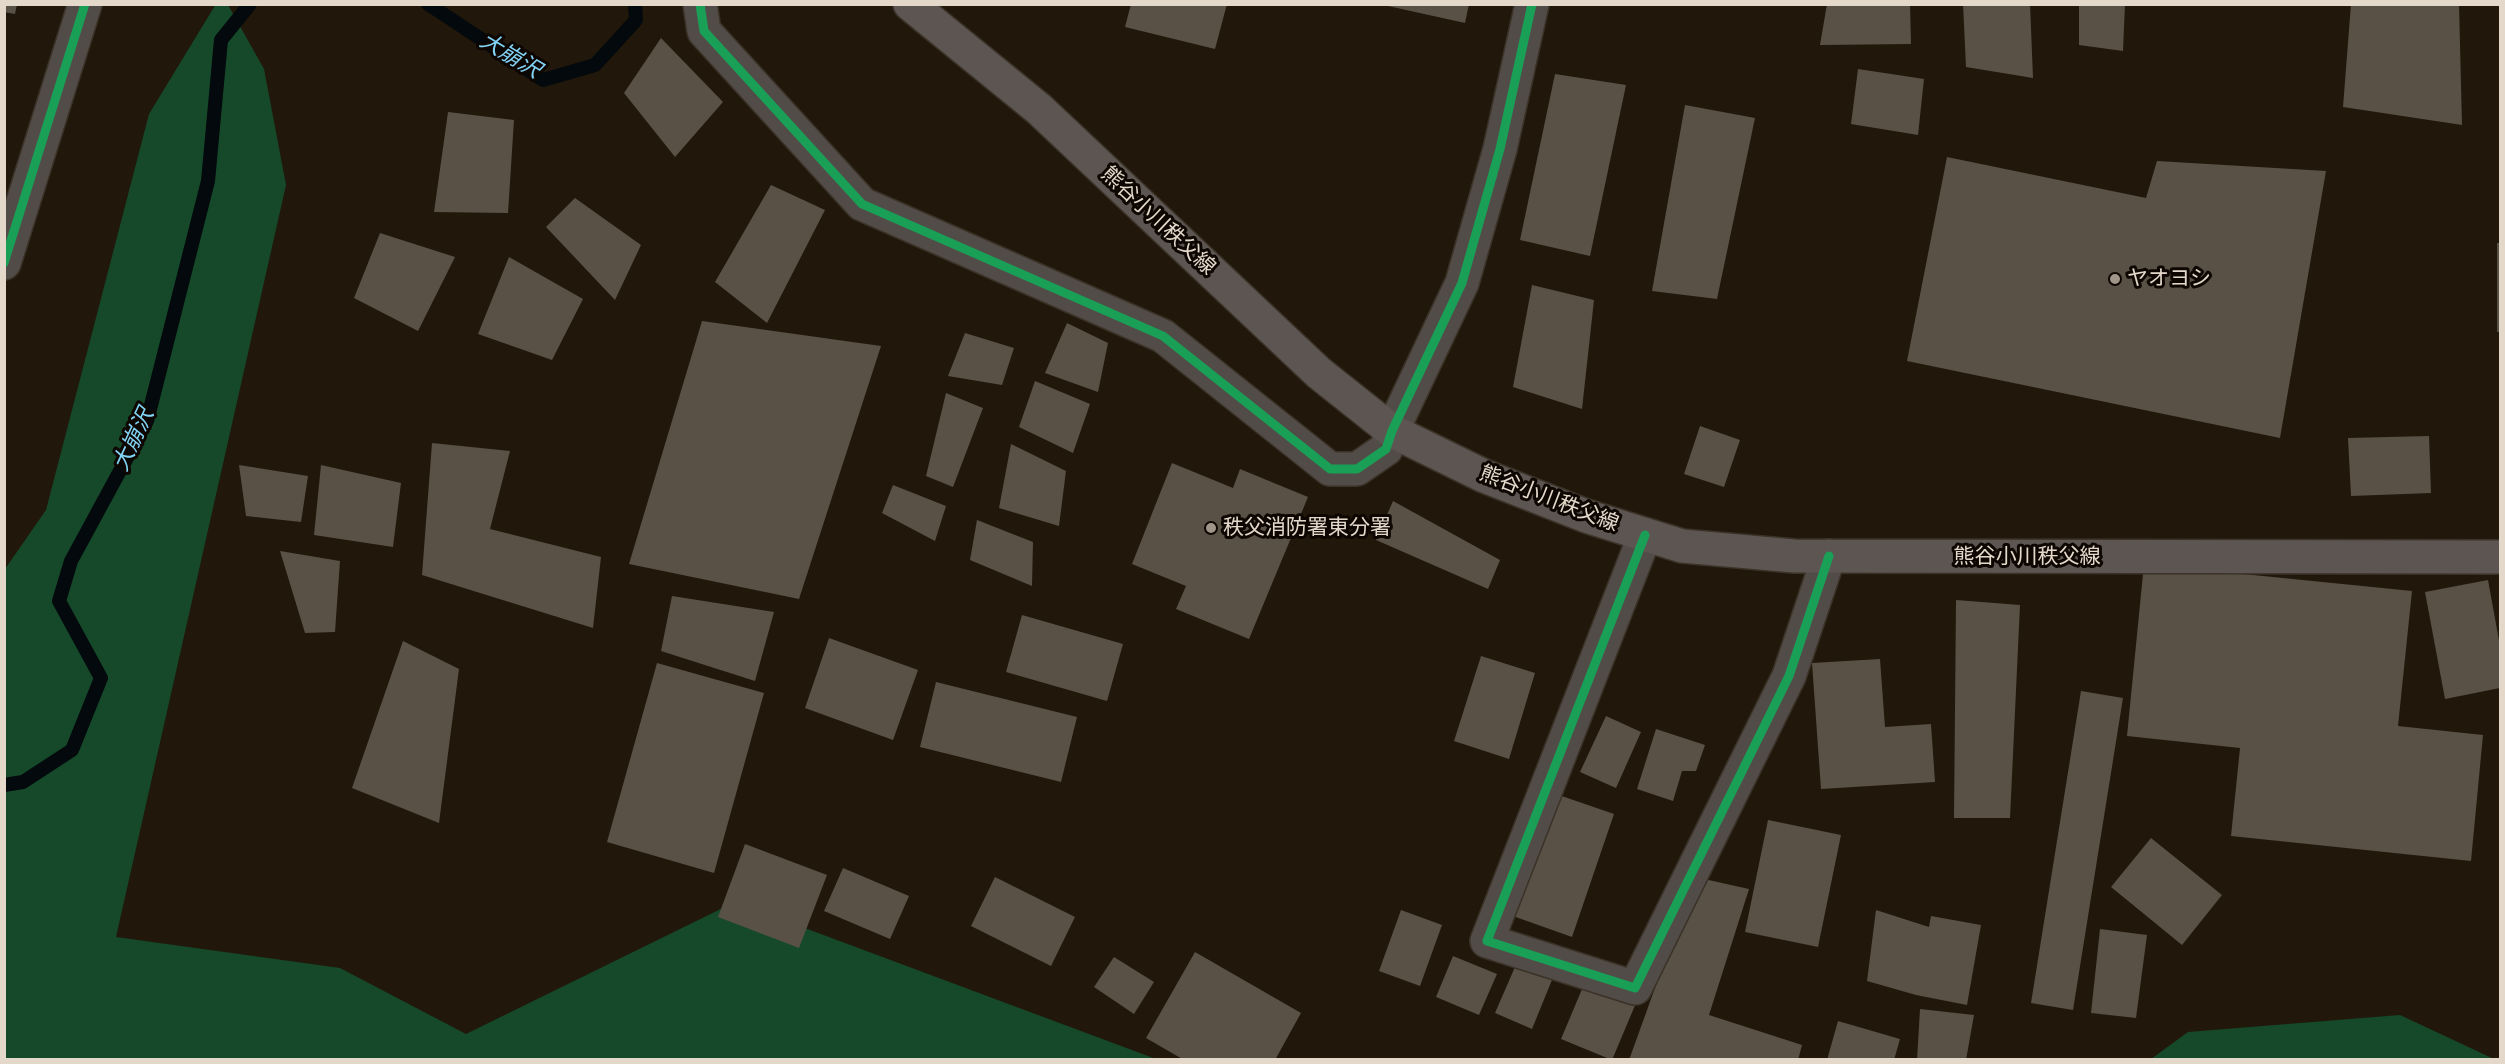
<!DOCTYPE html>
<meta charset="utf-8">
<style>
body{margin:0}
#map{position:relative;width:2505px;height:1064px;overflow:hidden;background:#21180b;font-family:"Zilla Slab",serif}
canvas{display:block}
.frame{position:absolute;inset:0;border:6px solid #e4d8cb;pointer-events:none}
</style>
<div id="map">
<canvas width="2505" height="1064"></canvas>
<div class="frame"></div>
</div>
<script>
const c = document.querySelector('canvas').getContext('2d');
c.lineJoin = 'round';
function paint(path, color) { c.fillStyle = color; c.fill(path, 'evenodd'); }
const poly = rows => new Path2D(rows.map(r => 'M' + r).join(''));
function trace(path, color, width, dash) { c.strokeStyle = color; c.lineWidth = width; c.lineCap = dash ? 'butt' : 'round'; c.setLineDash(dash || []); c.stroke(path); }
function write(font, color, halo, rows, align = 'center') {
  c.font = font + ' "Zilla Slab","Noto Sans JP",serif'; c.lineWidth = 6; c.setLineDash([]); c.textBaseline = 'middle'; c.strokeStyle = halo; c.fillStyle = color; for (const [text, x, y, turn = 0] of rows) {
    c.save(); c.translate(x, y); c.rotate((+turn || 0) * Math.PI / 180); c.textAlign = isNaN(turn) ? turn : align; if (halo) c.strokeText(text, 0, 0); c.fillText(text, 0, 0); c.restore();
  }
}
const green = poly([
 [216,4,228,5,264,69,286,185,116,937,340,968,466,1034,735,902,1156,1059,5,1060,5,569,46,510,149,114],
 [2400,1015,2494,1059,2151,1059,2188,1032]
]);
const stream = poly([
 [428,4,543,80,595,65,636,20,635,4],
 [4,785,23,782,72,750,101,678,59,601,71,561,147,421,208,181,221,40,250,4]
]);
const building = poly([
 [4,4,17,4,15,14,4,12],
 [1131,4,1227,4,1215,49,1125,27],
 [1379,4,1469,4,1465,23],
 [1827,4,1910,4,1911,44,1820,45],
 [1963,4,2030,4,2033,78,1966,67],
 [2079,4,2125,4,2123,51,2079,45],
 [2351,4,2459,4,2462,125,2343,107],
 [661,38,723,102,675,157,624,93],
 [1858,69,1924,79,1918,135,1851,124],
 [1555,74,1626,85,1590,256,1520,240],
 [1685,105,1755,118,1717,299,1652,291],
 [448,112,514,120,508,213,434,212],
 [1947,157,2146,198,2157,161,2326,171,2280,438,1907,361],
 [771,185,825,210,767,323,715,282],
 [575,198,641,245,615,300,546,227],
 [380,233,455,257,418,331,354,298],
 [2497,243,2500,243,2500,332,2497,332],
 [509,257,583,299,552,360,478,334],
 [1532,285,1594,300,1582,409,1513,387],
 [702,321,881,346,799,599,629,564],
 [1067,323,1108,343,1098,392,1045,373],
 [965,333,1014,348,1002,385,948,376],
 [1035,381,1090,404,1073,453,1019,427],
 [946,393,983,408,953,487,926,476],
 [1700,426,1740,440,1724,487,1684,474],
 [2429,436,2431,493,2351,496,2348,438],
 [432,443,510,451,490,529,601,557,593,628,422,575],
 [1011,444,1066,471,1059,526,999,508],
 [1172,463,1233,488,1240,469,1308,497,1249,639,1176,609,1186,586,1132,564],
 [239,465,308,476,301,522,246,516],
 [321,465,401,483,393,547,314,535],
 [893,485,946,506,935,541,882,513],
 [1393,501,1500,560,1488,589,1376,540],
 [977,520,1033,542,1032,586,970,560],
 [280,551,340,561,335,632,305,633],
 [2144,564,2412,591,2398,726,2483,735,2471,861,2231,836,2240,748,2127,736],
 [2488,580,2500,646,2500,688,2445,699,2425,592],
 [672,596,774,612,755,681,661,651],
 [1956,600,2020,605,2010,818,1954,818],
 [1022,615,1123,644,1107,701,1006,672],
 [829,638,918,670,893,740,805,708],
 [403,641,459,669,439,823,352,788],
 [1481,656,1535,673,1509,759,1454,741],
 [1880,659,1885,727,1931,724,1935,782,1821,789,1812,663],
 [657,663,764,693,714,873,607,842],
 [936,682,1077,717,1061,782,920,747],
 [2081,691,2123,698,2073,1010,2031,1003],
 [1606,716,1641,732,1616,788,1580,772],
 [1656,729,1705,745,1696,771,1682,771,1673,801,1637,789],
 [1553,793,1614,814,1572,937,1510,915],
 [1768,820,1841,835,1818,947,1745,932],
 [2151,838,2222,895,2182,945,2111,887],
 [745,844,827,875,799,948,718,917],
 [843,868,909,896,890,939,824,911],
 [995,877,1075,917,1051,966,971,926],
 [1695,877,1749,889,1709,1015,1802,1045,1798,1060,1629,1060],
 [1401,910,1442,925,1420,986,1379,971],
 [1876,910,1929,927,1931,916,1981,925,1967,1005,1916,995,1867,981],
 [2100,929,2147,935,2136,1018,2091,1013],
 [1195,952,1301,1013,1275,1060,1184,1060,1146,1038],
 [1453,956,1497,974,1479,1015,1436,997],
 [1114,957,1154,982,1134,1014,1094,987],
 [1518,960,1554,975,1532,1029,1495,1013],
 [1585,982,1636,1003,1612,1060,1561,1039],
 [1920,1009,1974,1015,1966,1060,1917,1060],
 [1838,1021,1900,1039,1894,1060,1827,1060]
]);
const minor = poly([
 [700,4,704,31,862,204,1163,336,1330,469,1357,469,1386,449,1392,431,1462,283,1500,149,1532,4],
 [4,263,85,4],
 [1645,535,1487,941,1635,988,1789,676,1829,556]
]);
const major = poly([
 [910,4,1039,109,1319,373,1392,431,1484,476,1586,516,1682,546,1794,556,2500,557]
]);
const cycleway = poly([
 [700,4,704,31,862,204,1163,336,1330,469,1357,469,1386,449,1392,431,1462,283,1500,149,1532,4],
 [4,263,85,4],
 [1645,535,1487,941,1635,988,1789,676,1829,556]
]);
const markers = [
 [2115,279,6,"#a09588"],
 [1211,528,6,"#a09588"]
];
const streetNames = [
 ["熊谷小川秩父線",1158,221,43],
 ["熊谷小川秩父線",1549,499,21],
 ["熊谷小川秩父線",2027,557]
];
const poiNames = [
 ["ヤオヨシ",2127,279],
 ["秩父消防署東分署",1223,528]
];
const waterNames = [
 ["大崩沢",510,56,31],
 ["大崩沢",134,440,-65]
];
paint(green, '#154929');
trace(stream, '#03090c', 14);
paint(building, '#595146');
trace(minor, '#3b3228', 36);
trace(major, '#3b3228', 36);
trace(minor, '#524c48', 33);
trace(major, '#5c5551', 33);
trace(cycleway, '#1a9f57', 9);
for (const [x, y, r, color] of markers) { const dot = new Path2D(); dot.arc(x, y, r, 0, 2 * Math.PI); c.fillStyle = color; c.fill(dot); trace(dot, '#0d0601', 2); }
write('21px', '#e4d8cb', '#0d0601', streetNames);
write('21px', '#e4d8cb', '#0d0601', poiNames, 'left');
write('italic 22px', '#82d4f6', '#0d0601', waterNames);
</script>
